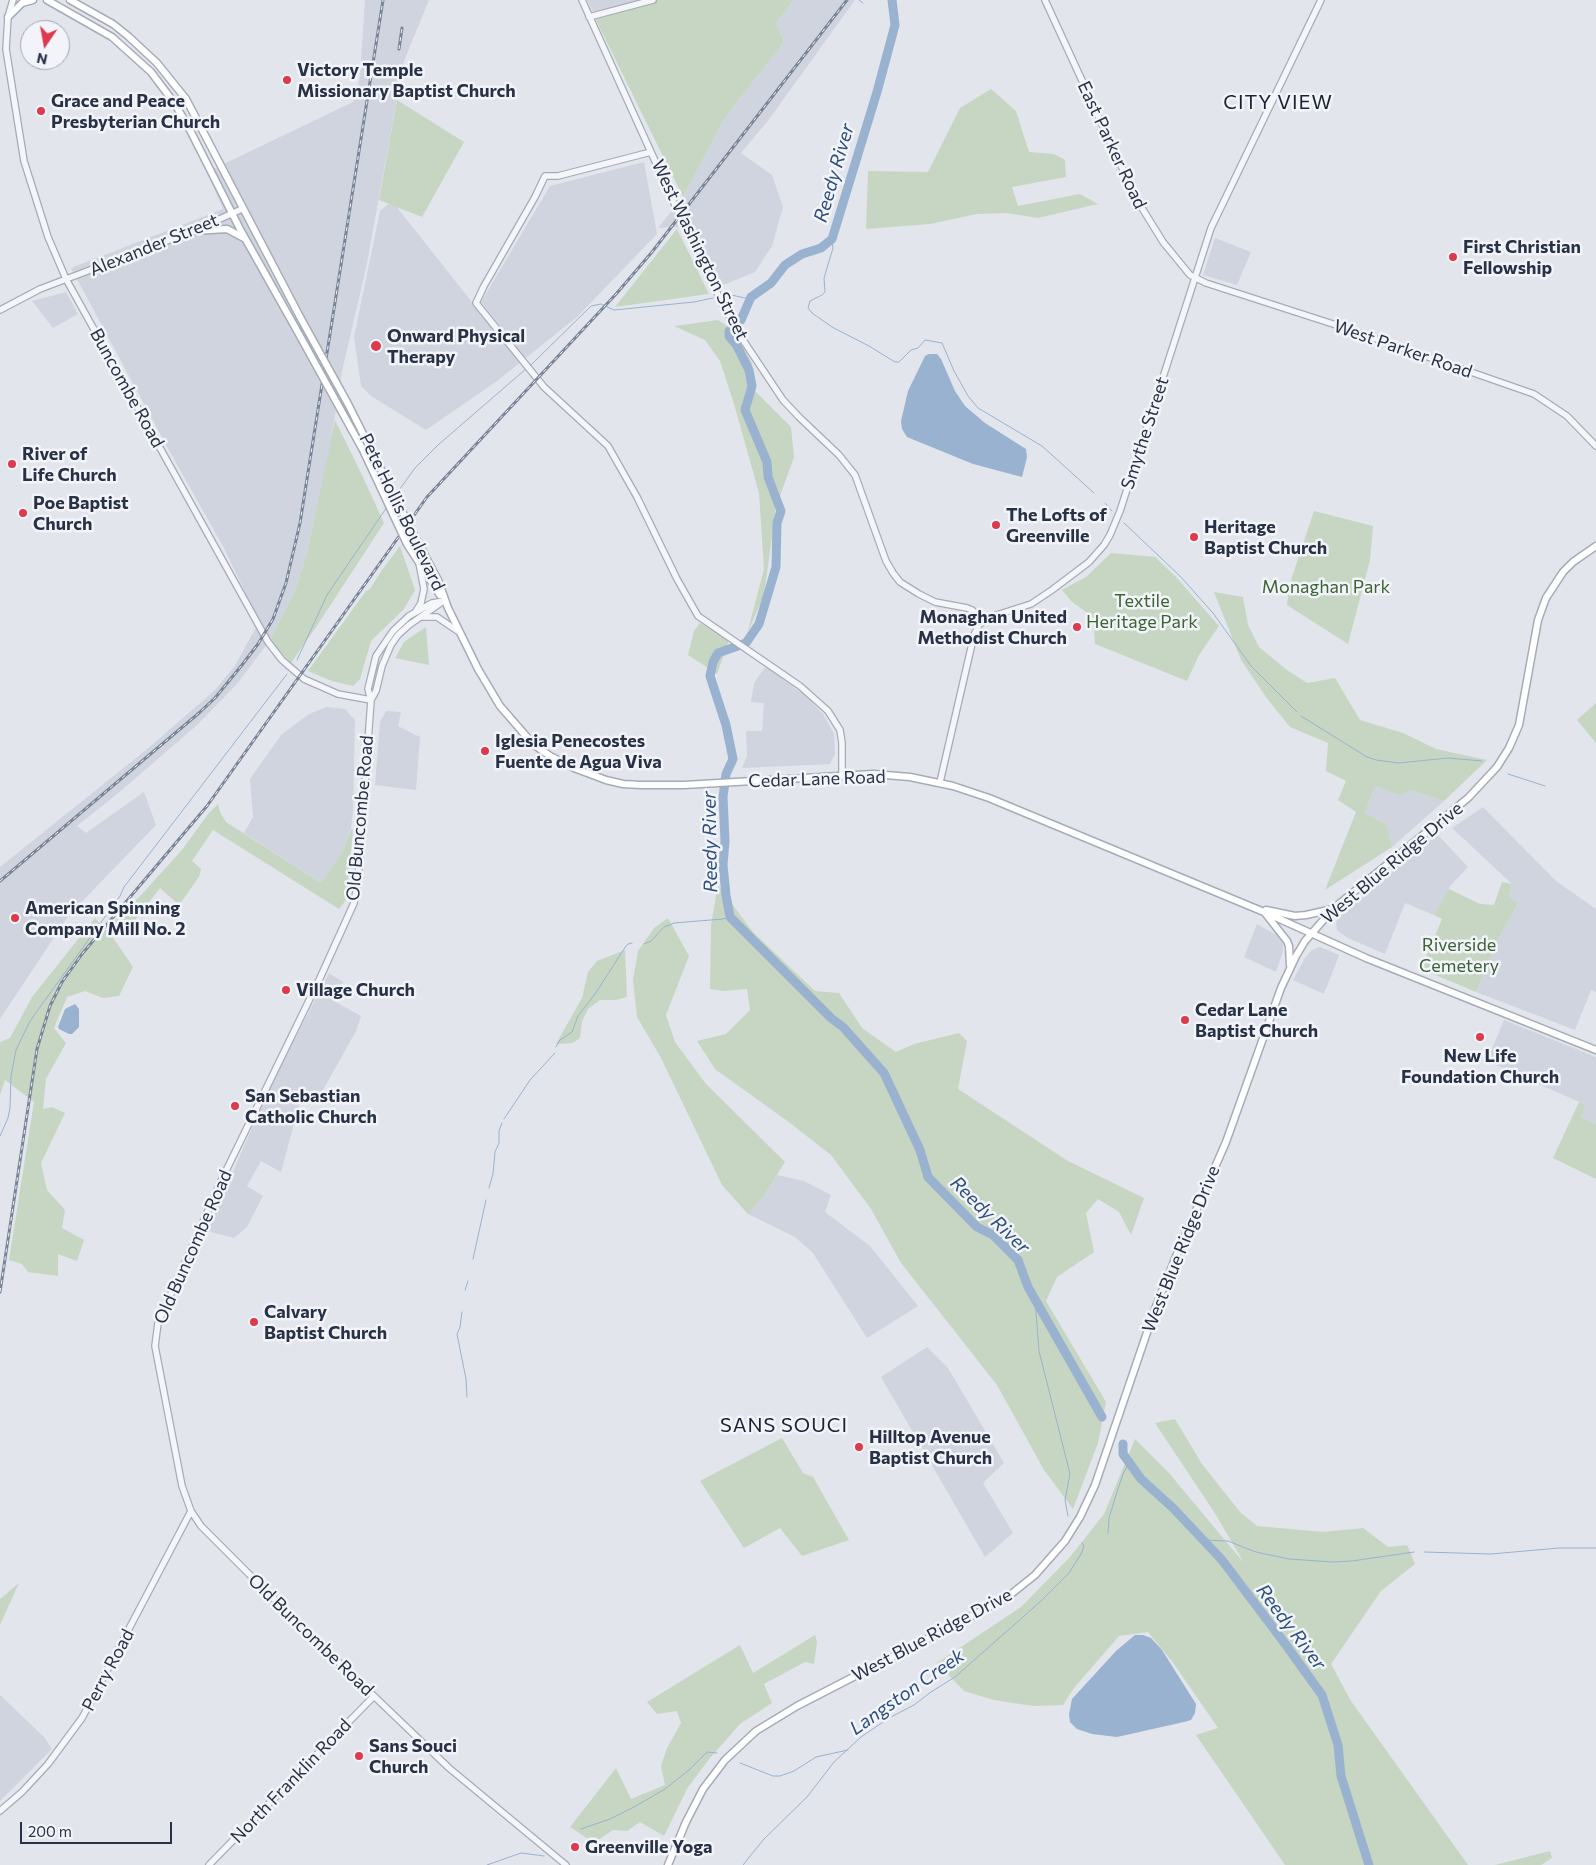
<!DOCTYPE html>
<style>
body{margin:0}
#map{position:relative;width:1596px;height:1865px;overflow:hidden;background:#e2e5ec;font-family:Commissioner,sans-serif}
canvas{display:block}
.north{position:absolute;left:20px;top:20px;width:50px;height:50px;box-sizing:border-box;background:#f2f4f9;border:1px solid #a1a6b1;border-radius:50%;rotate:192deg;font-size:14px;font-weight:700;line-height:20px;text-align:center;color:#283246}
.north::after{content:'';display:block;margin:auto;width:18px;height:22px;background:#dd3a4e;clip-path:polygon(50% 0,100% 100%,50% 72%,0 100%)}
.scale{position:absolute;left:20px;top:1822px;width:152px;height:22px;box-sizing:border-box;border:2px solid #283246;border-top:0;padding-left:6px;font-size:15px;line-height:18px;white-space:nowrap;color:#283246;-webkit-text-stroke:4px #f2f4f9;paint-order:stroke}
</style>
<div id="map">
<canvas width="1596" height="1865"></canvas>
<div class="north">N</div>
<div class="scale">200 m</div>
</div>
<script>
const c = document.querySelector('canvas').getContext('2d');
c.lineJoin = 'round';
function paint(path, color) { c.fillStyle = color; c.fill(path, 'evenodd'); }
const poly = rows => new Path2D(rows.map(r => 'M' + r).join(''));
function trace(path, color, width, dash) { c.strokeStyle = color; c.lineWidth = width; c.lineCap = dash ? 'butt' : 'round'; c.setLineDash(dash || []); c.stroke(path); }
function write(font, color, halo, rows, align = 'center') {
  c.font = font + ' Commissioner,sans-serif'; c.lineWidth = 5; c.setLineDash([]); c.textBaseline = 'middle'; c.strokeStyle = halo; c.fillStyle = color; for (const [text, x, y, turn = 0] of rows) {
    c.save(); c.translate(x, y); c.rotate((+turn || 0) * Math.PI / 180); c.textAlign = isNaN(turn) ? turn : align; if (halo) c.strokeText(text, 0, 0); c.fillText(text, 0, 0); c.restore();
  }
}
const built = poly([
 [365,0,429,0,404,61,366,268,343,367,329,451,307,553,295,591,270,640,237,684,196,726,116,795,77,826,86,833,144,792,156,825,69,915,0,1019,0,867,146,750,214,691,234,667,259,622,225,550,165,443,71,268,223,209,207,172,353,102,360,77],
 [587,0,640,0,594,14],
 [793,0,855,0,770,118,741,153,772,175,783,207,772,246,755,272,721,286,688,219,678,227,658,228,683,197,724,119,784,42,776,23],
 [644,162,657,234,577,317,497,381,426,430,371,396,361,386,354,337,380,211,392,201,509,349,516,346,481,302,550,186],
 [1215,238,1251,252,1237,285,1203,275],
 [66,292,78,314,53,328,32,301],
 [766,666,804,695,823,714,834,734,835,754,830,764,742,768,747,756,746,731,762,731,764,703,751,702,754,683],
 [327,707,345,709,355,720,353,810,351,829,342,852,321,883,244,833,253,817,250,779,281,735,309,714],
 [386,711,401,712,398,726,420,737,416,790,375,785,380,722],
 [1375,786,1401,796,1410,790,1444,801,1392,847,1387,825,1365,813],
 [1483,807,1556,881,1596,909,1596,992,1591,990,1575,1030,1476,992,1496,943,1518,903,1509,897,1512,884,1452,828],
 [1437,834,1468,867,1450,886,1448,892,1434,915,1405,903,1385,954,1348,938,1337,930,1336,922,1345,911],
 [1257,924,1277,935,1283,943,1283,951,1276,972,1244,957],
 [1320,947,1339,955,1324,994,1293,980,1305,958,1312,950],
 [329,973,343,982,334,1001,361,1016,356,1031,323,1090,299,1105,281,1172,261,1161,247,1186,263,1196,247,1227,234,1238,207,1231,269,1089],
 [1504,1020,1596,1057,1596,1124,1581,1118,1586,1105,1487,1061],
 [777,1175,804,1181,831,1195,825,1212,870,1246,918,1306,867,1338,813,1253,795,1237,748,1214,763,1197],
 [927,1347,948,1368,1004,1463,983,1483,1013,1533,985,1557,881,1377],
 [0,1695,44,1737,52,1749,0,1801]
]);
const green = poly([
 [640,0,793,0,776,23,784,42,724,119,683,197,597,22,594,14],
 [991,89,1016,111,1029,152,1054,154,1065,160,1066,177,1012,187,1018,206,1080,194,1098,204,1038,218,1006,213,977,214,930,224,866,229,868,171,928,172,960,108],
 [397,100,464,142,422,217,379,200],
 [677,229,709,294,615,307],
 [718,320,733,330,752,363,755,391,791,427,794,457,776,507,764,595,747,634,764,569,759,493,734,404,720,361,705,340,674,326],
 [335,420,362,475,384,523,318,624,291,663,270,640,295,591,307,553],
 [1314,511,1373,526,1370,560,1348,644,1287,605,1290,583],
 [400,546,415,590,404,609,371,641,360,679,353,686,332,681,308,671,366,591,370,589,382,570],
 [1111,553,1155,557,1176,577,1219,626,1199,655,1187,681,1095,644,1093,617,1072,602,1062,590,1086,577],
 [1214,592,1243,597,1248,625,1259,647,1287,670,1307,683,1335,678,1360,720,1403,733,1436,749,1487,760,1444,801,1410,790,1401,796,1375,786,1365,813,1387,825,1392,847,1325,890,1356,812,1338,800,1346,781,1326,771,1328,743,1290,727,1266,697,1241,660],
 [700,623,729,640,717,674,688,655,694,631],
 [426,627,429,665,395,658,404,642],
 [1596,703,1596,743,1577,720],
 [218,804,221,814,226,822,321,883,342,852,351,830,353,830,346,900,339,909,213,830,192,861,201,869,199,877,179,905,160,888,125,933,112,924,143,893,182,850,208,814],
 [1502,882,1512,884,1509,897,1518,903,1496,943,1476,992,1421,969,1442,919,1434,915,1449,889,1480,904,1494,905],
 [718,885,753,932,815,991,839,993,862,1028,896,1052,914,1044,959,1033,967,1041,958,1089,1068,1161,1144,1198,1131,1235,1119,1212,1098,1199,1086,1213,1094,1252,1057,1277,1046,1301,1106,1402,1098,1443,1073,1509,1044,1470,997,1385,901,1263,871,1209,831,1155,790,1123,715,1069,697,1041,726,1034,750,1010,747,989,723,991,710,989,711,925],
 [95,918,114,939,133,967,119,996,103,998,85,991,67,997,54,1028,66,1043,46,1079,43,1109,52,1107,65,1113,41,1163,47,1190,65,1210,62,1228,84,1240,77,1261,58,1254,58,1276,28,1272,22,1264,9,1260,34,1102,5,1080,0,1095,0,1042,10,1038,32,997],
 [668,918,689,956,666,1015,675,1042,706,1084,785,1162,763,1197,748,1214,722,1185,661,1058,637,1017,633,980,638,951,654,928],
 [625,950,627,997,616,1000,600,1000,588,1009,582,1021,580,1038,573,1043,556,1044,582,998,588,972,597,961],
 [1579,1102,1586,1105,1581,1118,1596,1124,1596,1179,1553,1158],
 [1175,1419,1202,1464,1240,1512,1257,1526,1323,1532,1363,1528,1388,1547,1407,1545,1415,1564,1381,1591,1331,1664,1351,1701,1468,1865,1285,1865,1196,1735,1218,1728,1174,1664,1148,1632,1119,1636,1074,1688,1063,1705,1033,1706,994,1700,964,1691,937,1663,1021,1607,1070,1557,1104,1514,1135,1439,1169,1473,1244,1563,1216,1515,1155,1423],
 [782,1438,803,1473,813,1477,849,1540,802,1556,780,1528,744,1548,700,1481],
 [19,1583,0,1625,0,1599],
 [815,1635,817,1642,814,1664,805,1662,764,1684,772,1703,740,1724,710,1758,688,1787,664,1836,640,1822,627,1831,613,1830,594,1843,570,1827,616,1768,631,1799,665,1785,661,1766,667,1748,681,1723,677,1711,657,1714,647,1702,740,1645,753,1673],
 [1550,1851,1552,1858,1541,1865,1495,1865]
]);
const water = poly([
 [929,354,937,354,941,359,955,391,965,406,985,423,1026,449,1027,457,1022,477,973,464,907,437,902,429,901,421,908,391,925,356],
 [75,1004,79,1009,79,1027,72,1034,69,1034,59,1029,58,1027,65,1009],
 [1135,1635,1143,1635,1151,1638,1162,1650,1196,1704,1195,1713,1191,1720,1184,1722,1117,1737,1092,1734,1077,1729,1070,1722,1069,1714,1072,1699,1116,1651]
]);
const stream = poly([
 [859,0,863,3],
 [832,239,833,248,824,278,825,292,822,295,810,301,808,308,812,313,832,327,869,346,895,362,899,362,911,350,918,348,925,340,942,343,954,371,968,396,978,408,1042,446,1094,493],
 [727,294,745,298,751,297],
 [530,366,591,306,601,304,614,310,694,302,713,298],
 [397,493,415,468,438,445,527,368],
 [1105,503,1112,511],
 [1124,523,1180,576,1213,613,1251,666,1297,712],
 [297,660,327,595,387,507],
 [1301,716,1367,757,1376,760,1399,763,1448,758,1482,761],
 [1508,774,1545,786],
 [644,944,651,941,664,927,674,923,723,919,730,917],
 [556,1047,560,1040,572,1032,578,1016,595,994,626,946,628,944,632,943],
 [504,1119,530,1080,555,1053],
 [0,1136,8,1118,10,1108,11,1076,16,1050,30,1021,120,896,124,887,287,674],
 [489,1188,493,1174,495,1152,499,1143,499,1131,502,1123],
 [473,1259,486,1200],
 [465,1290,468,1281],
 [1035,1299,1039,1351,1070,1474,1065,1500,1068,1516],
 [462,1312,460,1327,457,1334,466,1379,467,1397],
 [1108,1533,1109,1518,1117,1492,1123,1474,1129,1463],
 [1201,1540,1228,1541,1256,1552,1289,1559,1333,1562,1352,1561,1414,1552],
 [1424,1552,1491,1554,1559,1548,1596,1548],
 [740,1763,773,1776,780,1776,794,1771,816,1757,848,1750],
 [581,1829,610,1819,634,1807,665,1789,689,1770,707,1752,717,1753],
 [487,1865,521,1853,544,1856],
 [743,1865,763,1840,807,1797,834,1762,861,1737,889,1718,914,1705,931,1692,955,1677,1041,1601,1069,1573,1081,1554,1084,1546,1082,1543]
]);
const river = poly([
 [892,0,895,25,877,92,832,239,821,248,802,254,785,265,771,283,751,297,741,320,729,331,729,336,737,346,749,370,752,386,745,410,767,462,768,477,781,511,777,523,776,567,759,624,746,643,718,653,713,662,710,676,726,725,733,759,726,774,723,797,725,841,723,865,726,895,730,917,831,1018,843,1027,884,1073,920,1150,928,1177,977,1227,993,1235,1018,1260,1028,1287,1102,1417],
 [1123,1444,1123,1454,1141,1479,1173,1508,1222,1560,1283,1641,1322,1695,1338,1745,1341,1776,1369,1865]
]);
const tertiary = poly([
 [13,0,8,17,6,49,24,161,48,237,66,279,268,642,282,660,304,679,338,694,371,700],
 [582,0,670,194],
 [1045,0,1137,200,1163,242,1190,275,1206,283,1336,325,1534,394,1567,416,1596,446],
 [589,17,653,0],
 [651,152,558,176,545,176,535,197,484,286,476,303,544,387,608,446,637,497,677,579,698,616,800,686,828,711,840,730,842,743,842,776],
 [689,236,725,309,745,343,783,400,799,417,839,455,855,475,886,561,893,573,900,582,919,594,935,602,967,608,972,610,984,620],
 [0,310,40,289,193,231,242,209],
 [444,601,432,603,409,616,393,631,376,656,368,689,371,700,358,880,354,903,320,978,222,1179,158,1323,155,1346,182,1486,191,1511,201,1526,304,1629,449,1768,566,1865],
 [416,611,421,603,424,589,419,563],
 [423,617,437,617,459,632],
 [371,700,376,691,382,666,391,645,398,635,409,625,442,602],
 [940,782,974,635,979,625,987,618,1031,604,1052,590,1089,562,1104,545,1110,535,1120,511,1211,228,1321,0],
 [0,1811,22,1792,48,1764,82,1718,191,1511],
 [209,1865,374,1696]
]);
const secondary = poly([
 [47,0,112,37,151,72,175,104,190,130,241,231,295,327],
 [70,0,113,24,128,36,157,63,186,99,300,317],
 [8,17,22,3,33,0],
 [193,231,227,229,244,238],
 [414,535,438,580,448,608,478,669,500,706,533,744,550,756,574,768,606,780,623,784,641,785,684,785,873,774,910,777,953,786,989,798,1264,912,1366,958,1596,1050],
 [407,544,440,595],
 [1266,910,1295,916,1306,915,1333,909],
 [1265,913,1287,941,1289,946,1290,965],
 [668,1865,686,1822,703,1789,725,1760,756,1731,797,1706,989,1607,1010,1595,1035,1575,1065,1541,1080,1517,1095,1485,1155,1309,1177,1254,1226,1142,1281,988,1296,956,1305,941,1333,909,1468,798,1497,767,1509,748,1519,725,1538,620,1546,598,1563,572,1573,562,1596,546]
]);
const rail = poly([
 [399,49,402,28],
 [0,881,199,713,215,698,242,665,258,644,273,619,286,583,300,523,383,0],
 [0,1292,37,1049,50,1006,62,982,82,954,207,806,427,497,617,293,652,252,847,0]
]);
const tertiaryBridge = poly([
 [670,194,689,236]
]);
const secondaryBridge = poly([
 [300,317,348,404,414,535],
 [295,327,363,450,407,544]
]);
const markers = [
 [287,80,5,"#dd3a4e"],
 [41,111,5,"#dd3a4e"],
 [1453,257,5,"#dd3a4e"],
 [376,346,6,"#dd3a4e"],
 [12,464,5,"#dd3a4e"],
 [23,513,5,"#dd3a4e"],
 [996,525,5,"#dd3a4e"],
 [1194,537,5,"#dd3a4e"],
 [1077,627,5,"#dd3a4e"],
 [485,751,5,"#dd3a4e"],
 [15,918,5,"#dd3a4e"],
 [286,990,5,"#dd3a4e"],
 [1185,1020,5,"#dd3a4e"],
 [1480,1037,5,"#dd3a4e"],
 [235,1106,5,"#dd3a4e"],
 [254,1322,5,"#dd3a4e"],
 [859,1447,5,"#dd3a4e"],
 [359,1756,5,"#dd3a4e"],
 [575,1847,5,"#dd3a4e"]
];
const poiNames = [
 ["Victory Temple",297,70],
 ["Missionary Baptist Church",297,91],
 ["Grace and Peace",51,101],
 ["Presbyterian Church",51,122],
 ["First Christian",1463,247],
 ["Fellowship",1463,268],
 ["Onward Physical",387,336],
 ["Therapy",387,357],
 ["River of",22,454],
 ["Life Church",22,475],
 ["Poe Baptist",33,503],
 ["Church",33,524],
 ["The Lofts of",1006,515],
 ["Greenville",1006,536],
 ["Heritage",1204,527],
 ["Baptist Church",1204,548],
 ["Monaghan United",1067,617,"right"],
 ["Methodist Church",1067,638,"right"],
 ["Iglesia Penecostes",495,741],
 ["Fuente de Agua Viva",495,762],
 ["American Spinning",25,908],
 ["Company Mill No. 2",25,929],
 ["Village Church",296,990],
 ["Cedar Lane",1195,1010],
 ["Baptist Church",1195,1031],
 ["New Life",1480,1056,"center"],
 ["Foundation Church",1480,1077,"center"],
 ["San Sebastian",245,1096],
 ["Catholic Church",245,1117],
 ["Calvary",264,1312],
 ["Baptist Church",264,1333],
 ["Hilltop Avenue",869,1437],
 ["Baptist Church",869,1458],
 ["Sans Souci",369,1746],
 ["Church",369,1767],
 ["Greenville Yoga",585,1847]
];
const streetNames = [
 ["East Parker Road",1112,145,65],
 ["Alexander Street",154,245,-22],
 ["West Washington Street",700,250,64],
 ["West Parker Road",1403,349,19],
 ["Buncombe Road",127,388,61],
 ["Smythe Street",1145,433,-72],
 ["Pete Hollis Boulevard",402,512,64],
 ["Cedar Lane Road",817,779,-2],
 ["Old Buncombe Road",360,818,-85],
 ["West Blue Ridge Drive",1392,863,-40],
 ["Old Buncombe Road",193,1247,-66],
 ["West Blue Ridge Drive",1181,1249,-68],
 ["Old Buncombe Road",311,1635,44],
 ["West Blue Ridge Drive",932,1635,-28],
 ["Perry Road",108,1670,-62],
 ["North Franklin Road",291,1781,-46]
];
const parkNames = [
 ["Monaghan Park",1326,587],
 ["Textile",1142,601],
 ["Heritage Park",1142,622],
 ["Riverside",1459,945],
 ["Cemetery",1459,966]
];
const waterNames = [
 ["Reedy River",834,173,-74],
 ["Reedy River",710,842,-91],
 ["Reedy River",990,1215,44],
 ["Reedy River",1291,1627,53],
 ["Langston Creek",907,1692,-35]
];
const quarterNames = [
 ["CITY VIEW",1278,102],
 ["SANS SOUCI",784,1425]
];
paint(built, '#cfd4de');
paint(green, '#c6d6c2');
paint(water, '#99b2cf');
trace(stream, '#99b2cf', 1);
trace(river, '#99b2cf', 9);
trace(tertiary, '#a6acb7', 8);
trace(secondary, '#a6acb7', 9);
trace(tertiary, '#f5f6f9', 5.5);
trace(secondary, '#fff', 6);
trace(rail, '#798497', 3);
trace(rail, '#f2f4f9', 1, [4]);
trace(tertiaryBridge, '#a6acb7', 8, []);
trace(secondaryBridge, '#a6acb7', 9, []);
trace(tertiaryBridge, '#f5f6f9', 5.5);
trace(secondaryBridge, '#fff', 6);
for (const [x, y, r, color] of markers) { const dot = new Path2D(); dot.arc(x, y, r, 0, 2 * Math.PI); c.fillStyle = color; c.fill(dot); trace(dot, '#f2f4f9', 2); }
write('bold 18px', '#283246', '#f2f4f9', poiNames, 'left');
write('18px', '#283246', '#f2f4f9', streetNames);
write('18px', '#3b6333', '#f2f4f9', parkNames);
write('italic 19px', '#2d4f7e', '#f2f4f9', waterNames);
c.letterSpacing = '1px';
write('20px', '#1a2336', '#f2f4f9', quarterNames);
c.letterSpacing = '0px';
</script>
